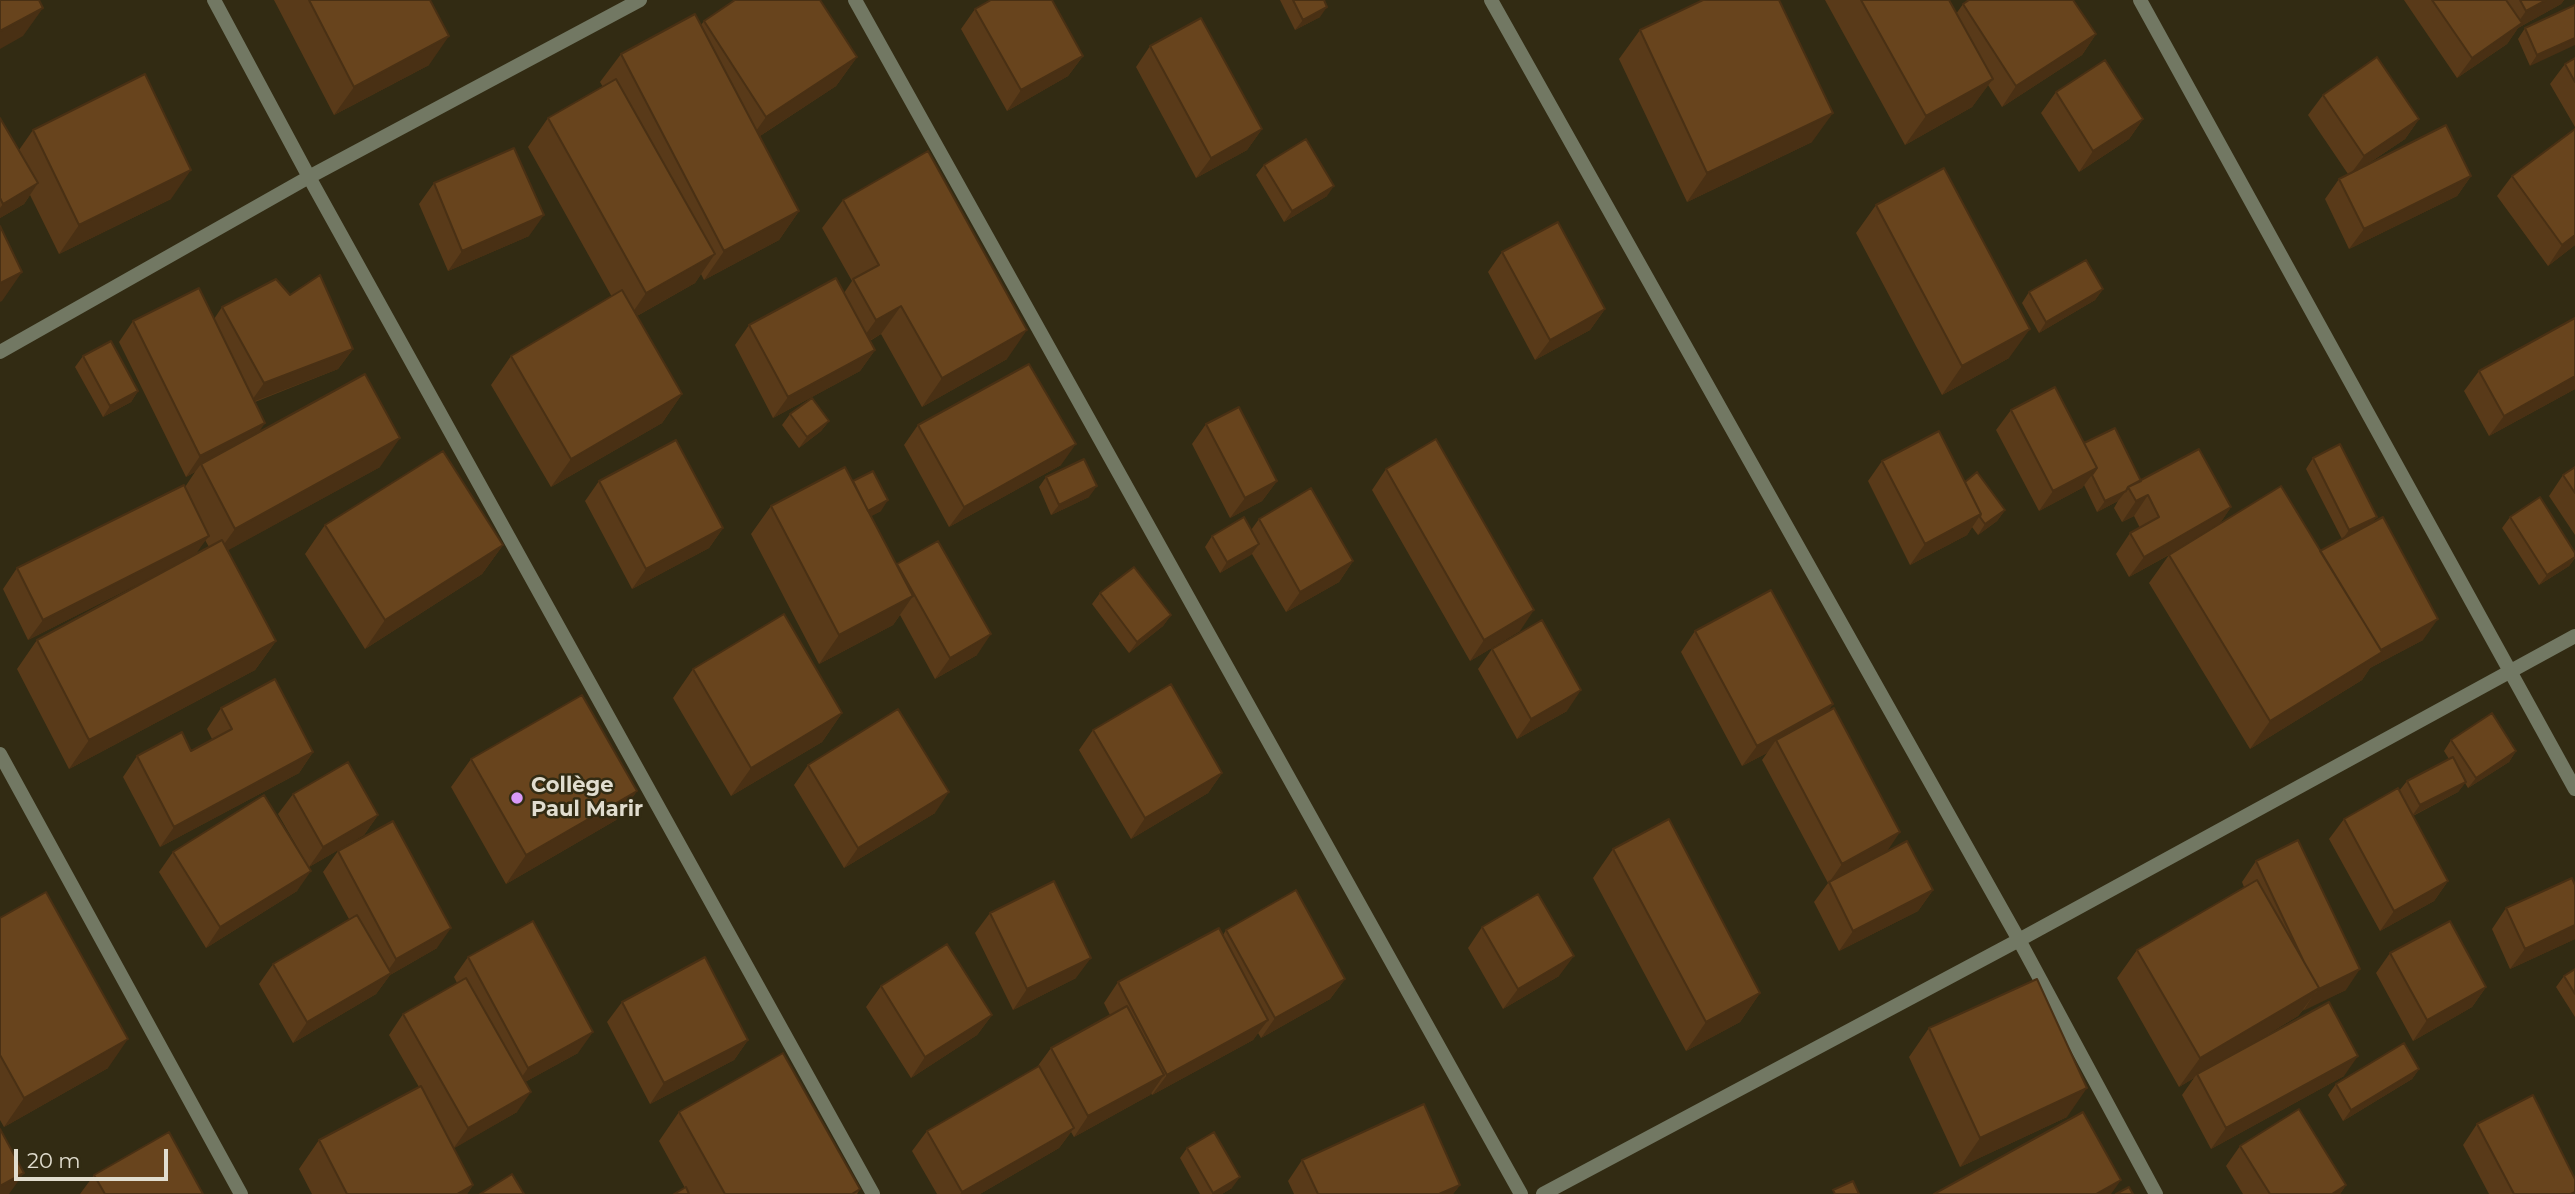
<!DOCTYPE html>
<meta charset="utf-8">
<style>
body{margin:0}
#map{position:relative;width:2575px;height:1194px;overflow:hidden;background:#322b13;font-family:Montserrat,sans-serif}
canvas{display:block}
.scale{position:absolute;left:14px;top:1149px;width:154px;height:32px;box-sizing:border-box;border:4px solid #e1ddcf;border-top:0;padding-left:9px;font-size:21px;line-height:24px;white-space:nowrap;color:#e1ddcf;-webkit-text-stroke:5px #322b13;paint-order:stroke}
</style>
<div id="map">
<canvas width="2575" height="1194"></canvas>
<div class="scale">20 m</div>
</div>
<script>
const c = document.querySelector('canvas').getContext('2d');
c.lineJoin = 'round';
const poly = rows => new Path2D(rows.map(r => 'M' + r).join(''));
function trace(path, color, width, dash) { c.strokeStyle = color; c.lineWidth = width; c.lineCap = dash ? 'butt' : 'round'; c.setLineDash(dash || []); c.stroke(path); }
function paint(path, color) { c.fillStyle = color; c.fill(path, 'evenodd'); }
function write(font, color, halo, rows, align = 'center') {
  c.font = font + ' Montserrat,sans-serif'; c.lineWidth = 5; c.setLineDash([]); c.textBaseline = 'middle'; c.strokeStyle = halo; c.fillStyle = color; for (const [text, x, y, turn = 0] of rows) {
    c.save(); c.translate(x, y); c.rotate((+turn || 0) * Math.PI / 180); c.textAlign = isNaN(turn) ? turn : align; if (halo) c.strokeText(text, 0, 0); c.fillText(text, 0, 0); c.restore();
  }
}
const street = poly([
 [214,0,309,177,873,1194],
 [855,0,1521,1194],
 [1491,0,2019,940,2156,1194],
 [2140,0,2575,789],
 [0,352,309,177,640,0],
 [0,754,241,1194],
 [1543,1194,2019,940,2575,636]
]);
const wall = poly([
 [274,0,430,0,429,65,334,115],
 [1280,0,1324,0,1320,17,1295,30],
 [1825,0,1949,0,1956,14,1963,4,2096,34,2082,55,2002,107,1988,85,1972,107,1905,145],
 [2404,0,2564,0,2561,4,2518,28,2507,44,2457,78],
 [2575,5,2530,66,2518,39,2525,28],
 [975,9,1083,56,1068,76,1007,111,961,29],
 [704,21,857,57,836,86,760,136,799,211,779,240,704,280,701,274,695,283,637,316,682,394,662,423,551,487,491,385,511,356,612,297,528,147,548,118,603,87,600,82,621,54,701,25],
 [1640,30,1812,142,1687,202,1619,59],
 [1150,46,1262,129,1247,150,1196,178,1136,67],
 [2575,58,2575,127,2550,84,2565,64],
 [2056,92,2143,119,2129,139,2079,172,2041,113],
 [2323,95,2419,119,2405,139,2366,165,2471,176,2457,196,2349,249,2325,199,2339,179,2348,174,2308,115],
 [0,118,19,150,33,130,171,199,59,254,30,195,24,204,0,218],
 [2575,129,2575,245,2548,266,2497,196,2512,176],
 [1264,165,1327,196,1284,222,1256,175],
 [434,183,529,236,448,271,419,204],
 [843,200,1007,359,922,407,881,334,870,341,875,350,860,371,773,418,735,345,749,325,844,293,852,281,822,228],
 [1876,205,2009,358,1942,395,1856,233],
 [1502,252,1605,309,1590,330,1535,360,1488,272],
 [2103,289,2095,300,2039,333,2022,303,2029,292],
 [290,295,353,349,338,369,255,402,259,432,380,467,228,550,276,641,255,670,69,769,17,669,37,640,168,569,28,640,3,589,17,568,185,487,195,472,186,477,119,342,133,321,214,319,222,307],
 [205,540,209,547,195,555],
 [2575,318,2575,389,2489,436,2464,391,2479,371],
 [83,356,138,391,131,402,103,417,75,367],
 [2011,410,2084,443,2141,481,2231,507,2220,523,2320,551,2342,539,2306,469,2313,458,2372,523,2423,640,2370,668,2362,680,2250,749,2149,583,2169,555,2129,577,2116,554,2130,533,2140,528,2134,516,2122,522,2114,508,2118,501,2097,512,2084,485,2082,488,2039,511,1996,430],
 [790,414,829,421,821,431,799,448,782,425],
 [1206,424,1277,481,1262,501,1230,518,1192,444],
 [918,425,1061,465,949,527,904,445],
 [1882,461,1965,482,2005,510,1997,521,1978,535,1972,527,1967,535,1910,565,1868,481],
 [2575,467,2575,535,2549,496,2563,475],
 [1386,469,1520,631,1470,661,1372,490],
 [1046,477,1089,497,1051,515,1039,487],
 [599,481,723,528,709,548,632,589,585,501],
 [853,481,881,511,871,516,896,565,977,655,935,679,900,615,893,625,819,664,751,534,771,506],
 [2510,517,2575,553,2575,558,2569,566,2539,585,2502,528],
 [1259,519,1353,561,1339,582,1286,612,1252,554,1220,573,1205,547,1212,536,1251,530],
 [325,525,503,545,482,574,365,649,305,554],
 [1100,593,1171,615,1163,626,1129,653,1092,604],
 [1695,631,1827,712,1887,852,1933,890,1918,911,1839,951,1814,902,1828,883,1762,760,1767,753,1742,766,1681,652],
 [1492,649,1567,711,1517,739,1478,669],
 [693,669,842,713,822,742,731,796,673,698],
 [221,708,313,752,299,773,160,847,123,777,137,756,191,751,212,739,207,729],
 [1093,730,1222,773,1208,793,1131,839,1079,750],
 [2451,740,2516,751,2509,762,2468,788,2465,783,2458,792,2413,816,2448,881,2434,901,2380,931,2329,839,2344,819,2399,791,2407,781,2449,759,2444,751],
 [471,759,637,791,616,820,506,884,451,787],
 [808,765,935,813,844,868,794,785],
 [293,794,378,815,364,835,309,867,297,891,206,948,159,872,173,852,304,859,278,814],
 [1613,849,1760,993,1740,1022,1686,1051,1593,878],
 [338,851,437,948,390,975,376,994,293,1043,259,984,273,964,349,919,323,872],
 [2256,861,2346,990,2303,1010,2298,1016,2250,1045,2344,1076,2211,1149,2182,1095,2194,1078,2179,1087,2117,978,2137,950,2244,887,2242,882],
 [2575,885,2575,939,2510,969,2492,929,2506,908],
 [990,913,1076,978,1013,1010,975,933],
 [0,918,108,1068,4,1127,0,1120],
 [1482,927,1559,976,1503,1009,1468,948],
 [1226,930,1345,979,1330,999,1261,1038,1258,1033,1253,1040,1152,1095,1151,1093,1150,1095,1074,1137,1071,1132,1059,1148,980,1194,937,1194,912,1151,927,1131,1037,1067,1051,1048,1110,1015,1104,1003,1118,982,1223,935],
 [2390,953,2486,987,2472,1007,2413,1041,2376,973],
 [468,957,578,1053,525,1082,517,1112,454,1148,473,1185,467,1194,312,1194,299,1169,319,1140,419,1087,389,1035,403,1014,457,983,454,977],
 [2575,969,2575,1017,2556,987,2564,976],
 [881,986,992,1015,977,1035,911,1078,866,1007],
 [622,1002,748,1040,734,1060,650,1104,607,1022],
 [1929,1028,2067,1117,1960,1167,1909,1057],
 [2419,1069,2412,1079,2343,1121,2328,1095,2336,1084],
 [679,1112,860,1189,857,1194,674,1194,685,1188,659,1141],
 [2477,1124,2575,1194,2489,1194,2463,1145],
 [2240,1146,2346,1185,2340,1194,2243,1194,2226,1166],
 [1187,1148,1232,1188,1222,1194,1200,1194,1180,1158],
 [1302,1160,1460,1185,1453,1194,1294,1194,1288,1181],
 [94,1175,203,1194,80,1194]
]);
const shadedWall = poly([
 [2546,0,2564,0,2561,4,2518,28,2507,44,2457,78,2472,58,2514,28,2526,11],
 [1327,7,1320,17,1295,30,1303,20],
 [43,8,23,36,0,49,0,31],
 [2096,34,2082,55,2002,107,2016,86],
 [449,36,429,65,334,115,354,87],
 [2575,38,2575,45,2530,66,2537,55],
 [1083,56,1068,76,1007,111,1021,90],
 [857,57,836,86,746,145,766,117],
 [1993,79,1972,107,1905,145,1926,116],
 [1833,113,1812,142,1687,202,1707,173],
 [2143,119,2129,139,2079,172,2093,151],
 [2419,119,2405,139,2349,176,2364,156],
 [1262,129,1247,150,1196,178,1211,158],
 [191,170,171,199,59,254,79,225],
 [2471,176,2457,196,2349,249,2364,229],
 [38,183,24,204,0,218,0,208,3,204],
 [1334,186,1327,196,1284,222,1292,211],
 [799,211,779,240,704,280,724,251],
 [544,215,529,236,448,271,462,251],
 [2575,235,2575,245,2548,266,2562,245],
 [715,254,695,283,626,322,646,293],
 [22,272,2,301,0,302,0,283],
 [2103,289,2095,300,2039,333,2046,322],
 [901,306,881,334,855,349,876,320],
 [1605,309,1590,330,1535,360,1550,340],
 [2030,329,2009,358,1942,395,1962,366],
 [1027,330,1007,359,922,407,942,378],
 [353,349,338,369,250,403,264,383],
 [875,350,860,371,773,418,788,397],
 [2575,376,2575,389,2489,436,2504,416],
 [138,391,131,402,103,417,110,406],
 [682,394,662,423,551,487,571,459],
 [829,421,821,431,799,448,807,437],
 [265,423,251,444,201,464,195,472,186,477,200,456],
 [400,438,380,467,214,558,235,529],
 [1076,444,1061,465,949,527,964,507],
 [2097,468,2082,488,2039,511,2053,491],
 [1277,481,1262,501,1230,518,1245,498],
 [1097,486,1089,497,1051,515,1059,505],
 [2126,491,2118,501,2097,512,2105,501],
 [2148,495,2134,516,2122,522,2136,501],
 [888,500,881,511,854,525,862,514],
 [2231,507,2217,528,2129,577,2144,557],
 [2005,510,1997,521,1978,535,1985,524],
 [1981,514,1967,535,1910,565,1925,544],
 [2377,517,2369,527,2342,540,2349,530],
 [723,528,709,548,632,589,646,569],
 [209,536,194,556,28,640,43,620],
 [1259,544,1251,555,1220,573,1227,562],
 [503,545,482,574,365,649,385,620],
 [2575,557,2569,566,2539,585,2547,575],
 [1353,561,1339,582,1286,612,1300,592],
 [913,596,893,625,819,664,839,635],
 [1534,610,1520,631,1470,661,1484,640],
 [1171,615,1163,626,1129,653,1137,642],
 [2438,619,2423,640,2370,668,2362,680,2250,749,2270,721,2373,654],
 [991,634,977,655,935,679,950,658],
 [276,641,255,670,69,769,89,740],
 [1581,690,1567,711,1517,739,1531,719],
 [1833,704,1819,725,1776,740,1767,753,1742,766,1757,746],
 [842,713,822,742,731,796,751,768],
 [2516,751,2509,762,2468,788,2476,778],
 [313,752,299,773,160,847,174,827],
 [1222,773,1208,793,1131,839,1145,818],
 [2466,782,2458,792,2412,816,2420,805],
 [637,791,616,820,506,884,526,855],
 [949,792,935,813,844,868,858,848],
 [378,815,364,835,309,867,323,847],
 [1900,832,1886,853,1828,884,1842,864],
 [311,871,297,891,206,948,220,927],
 [2448,881,2434,901,2380,931,2394,911],
 [1933,890,1918,911,1839,951,1853,931],
 [2575,925,2575,939,2510,969,2525,949],
 [451,928,437,948,390,975,376,994,293,1043,307,1022,383,978,396,959],
 [1574,956,1559,976,1503,1009,1518,989],
 [1091,958,1076,978,1013,1010,1027,989],
 [2360,969,2346,990,2303,1011,2317,990],
 [1345,979,1330,999,1261,1038,1275,1018],
 [2486,987,2472,1007,2413,1041,2427,1020],
 [2319,988,2298,1016,2198,1076,2197,1074,2194,1078,2179,1087,2200,1058],
 [1760,993,1740,1022,1686,1051,1706,1022],
 [992,1015,977,1035,911,1078,925,1057],
 [1268,1020,1253,1040,1152,1095,1167,1075],
 [593,1032,578,1053,514,1088,528,1068],
 [128,1039,108,1068,4,1127,24,1098],
 [748,1040,734,1060,650,1104,664,1083],
 [2358,1056,2344,1076,2211,1149,2226,1128],
 [2419,1069,2412,1079,2343,1121,2351,1110],
 [1164,1075,1150,1095,1074,1137,1088,1116],
 [2087,1088,2067,1117,1960,1167,1980,1138],
 [531,1092,517,1112,453,1149,468,1128],
 [1074,1128,1059,1148,980,1194,960,1194,962,1192],
 [24,1173,9,1194,0,1194,0,1186],
 [1240,1177,1232,1188,1222,1194,1212,1194],
 [2121,1180,2111,1194,2096,1194],
 [473,1185,467,1194,457,1194],
 [1460,1185,1453,1194,1439,1194],
 [2346,1185,2340,1194,2332,1194]
]);
const building = poly([
 [0,0,39,0,43,8,0,31,0,0],
 [309,0,430,0,449,36,354,87,309,0],
 [735,0,820,0,857,57,766,117,704,21,735,0],
 [991,0,1052,0,1083,56,1021,90,975,9,991,0],
 [1293,0,1324,0,1327,7,1303,20,1293,0],
 [1703,0,1779,0,1833,113,1707,173,1640,30,1703,0],
 [1861,0,1949,0,1993,79,1926,116,1861,0],
 [1969,0,2073,0,2096,34,2016,86,1963,4,1969,0],
 [2432,0,2506,0,2522,23,2472,58,2432,0],
 [2520,0,2546,0,2526,11,2520,0],
 [2575,5,2575,38,2537,55,2525,28,2575,5],
 [695,14,799,211,724,251,621,54,695,14],
 [1201,18,1262,129,1211,158,1150,46,1201,18],
 [2377,57,2419,119,2364,156,2323,95,2377,57],
 [2575,58,2575,82,2565,64,2575,58],
 [2105,60,2143,119,2093,151,2056,92,2105,60],
 [145,74,191,170,79,225,33,130,145,74],
 [616,79,715,254,646,293,548,118,616,79],
 [0,118,38,183,3,204,0,198,0,118],
 [2446,125,2471,176,2364,229,2339,179,2446,125],
 [2575,129,2575,235,2562,245,2512,176,2575,129],
 [1306,139,1334,186,1292,211,1264,165,1306,139],
 [514,148,544,215,462,251,434,183,514,148],
 [928,151,1027,330,942,378,901,306,876,320,853,279,879,265,843,200,928,151],
 [1944,168,2030,329,1962,366,1876,205,1944,168],
 [1558,222,1605,309,1550,340,1502,252,1558,222],
 [0,226,22,272,0,283,0,226],
 [2086,260,2103,289,2046,322,2029,292,2086,260],
 [320,275,353,349,264,383,222,307,276,279,290,295,320,275],
 [836,278,875,350,788,397,749,325,836,278],
 [199,288,265,423,200,456,133,321,199,288],
 [622,290,682,394,571,459,511,356,622,290],
 [2575,318,2575,376,2504,416,2479,371,2575,318],
 [111,341,138,391,110,406,83,356,111,341],
 [1029,364,1076,444,964,507,918,425,1029,364],
 [365,374,400,438,235,529,201,464,365,374],
 [2055,387,2097,468,2053,491,2011,410,2055,387],
 [812,398,829,421,807,437,790,414,812,398],
 [1239,407,1277,481,1245,498,1206,424,1239,407],
 [2115,428,2141,481,2128,487,2126,491,2105,501,2092,475,2097,468,2084,443,2115,428],
 [1939,431,1981,514,1925,544,1882,461,1939,431],
 [1436,439,1534,610,1484,640,1386,469,1436,439],
 [676,440,723,528,646,569,599,481,676,440],
 [2340,444,2377,517,2349,530,2313,458,2340,444],
 [2199,449,2231,507,2144,557,2130,533,2159,517,2148,495,2136,501,2128,487,2199,449],
 [443,451,503,545,385,620,325,525,443,451],
 [1084,459,1097,486,1059,505,1046,477,1084,459],
 [845,467,913,596,839,635,771,506,845,467],
 [2575,467,2575,493,2563,475,2575,467],
 [873,471,888,500,868,511,853,481,873,471],
 [1977,472,2005,510,1985,524,1980,517,1981,514,1965,482,1977,472],
 [184,485,209,536,43,620,17,568,184,485],
 [2281,486,2382,652,2270,721,2169,555,2281,486],
 [1311,488,1353,561,1300,592,1259,519,1311,488],
 [2540,497,2575,553,2575,557,2547,575,2510,517,2540,497],
 [1244,517,1259,544,1227,562,1212,536,1244,517],
 [2383,517,2438,619,2381,650,2320,551,2383,517],
 [222,540,276,641,89,740,37,640,222,540],
 [938,541,991,634,950,658,897,564,938,541],
 [1134,567,1171,615,1137,642,1100,593,1134,567],
 [1771,590,1833,704,1757,746,1695,631,1771,590],
 [784,614,842,713,751,768,693,669,784,614],
 [1542,620,1581,690,1531,719,1492,649,1542,620],
 [275,679,313,752,174,827,137,756,182,732,191,751,232,729,221,708,275,679],
 [1171,684,1222,773,1145,818,1093,730,1171,684],
 [582,695,637,791,526,855,471,759,582,695],
 [1834,708,1900,832,1842,864,1776,740,1834,708],
 [898,709,949,792,858,848,808,765,898,709],
 [2492,713,2516,751,2476,778,2451,740,2492,713],
 [2453,757,2466,782,2420,805,2407,781,2453,757],
 [348,762,378,815,323,847,293,794,348,762],
 [2398,788,2448,881,2394,911,2344,819,2398,788],
 [264,795,311,871,220,927,173,852,264,795],
 [1669,819,1760,993,1706,1022,1613,849,1669,819],
 [393,821,451,928,396,959,338,851,393,821],
 [2298,840,2360,969,2317,990,2319,988,2304,962,2256,861,2298,840],
 [1907,841,1933,890,1853,931,1829,882,1907,841],
 [2572,878,2575,885,2575,925,2525,949,2506,908,2572,878],
 [2257,880,2319,988,2200,1058,2137,950,2257,880],
 [1054,881,1091,958,1027,989,990,913,1054,881],
 [1296,890,1345,979,1275,1018,1226,930,1296,890],
 [46,892,128,1039,24,1098,0,1055,0,918,46,892],
 [1538,894,1574,956,1518,989,1482,927,1538,894],
 [357,915,391,973,307,1022,273,964,357,915],
 [533,921,593,1032,528,1068,468,957,533,921],
 [2450,921,2486,987,2427,1020,2390,953,2450,921],
 [1219,928,1268,1020,1167,1075,1118,982,1219,928],
 [947,944,992,1015,925,1057,881,986,947,944],
 [705,957,748,1040,664,1083,622,1002,705,957],
 [2575,969,2575,994,2564,976,2575,969],
 [466,978,531,1092,468,1128,403,1014,466,978],
 [2037,979,2087,1088,1980,1138,1929,1028,2037,979],
 [2329,1002,2358,1056,2226,1128,2197,1074,2329,1002],
 [1127,1006,1164,1075,1088,1116,1051,1048,1127,1006],
 [2404,1043,2419,1069,2351,1110,2336,1084,2404,1043],
 [783,1053,860,1189,852,1194,725,1194,679,1112,783,1053],
 [1039,1066,1074,1128,962,1192,927,1131,1039,1066],
 [421,1086,473,1185,457,1194,347,1194,319,1140,421,1086],
 [2533,1095,2575,1179,2575,1192,2571,1194,2514,1194,2477,1124,2533,1095],
 [1424,1104,1460,1185,1439,1194,1318,1194,1302,1160,1424,1104],
 [2299,1109,2346,1185,2332,1194,2270,1194,2240,1146,2299,1109],
 [2083,1112,2121,1180,2096,1194,1934,1194,2083,1112],
 [0,1129,24,1173,0,1186,0,1129],
 [169,1132,203,1194,105,1194,94,1175,169,1132],
 [1214,1132,1240,1177,1213,1193,1187,1148,1214,1132],
 [512,1174,524,1194,480,1194,512,1174],
 [1853,1181,1859,1194,1835,1194,1833,1190,1853,1181],
 [686,1187,689,1194,674,1194,686,1187],
 [2129,1187,2133,1194,2116,1194,2129,1187]
]);
const markers = [
 [517,798,7,"#d99af7"]
];
const poiNames = [
 ["Collège",531,786],
 ["Paul Marir",531,810]
];
trace(street, '#727863', 14);
paint(wall, '#593a19');
paint(shadedWall, '#493014');
paint(building, '#68441d');
trace(building, '#493014', 2);
for (const [x, y, r, color] of markers) { const dot = new Path2D(); dot.arc(x, y, r, 0, 2 * Math.PI); c.fillStyle = color; c.fill(dot); trace(dot, '#322b13', 2.5); }
write('bold 21px', '#e1ddcf', '#322b13', poiNames, 'left');
</script>
